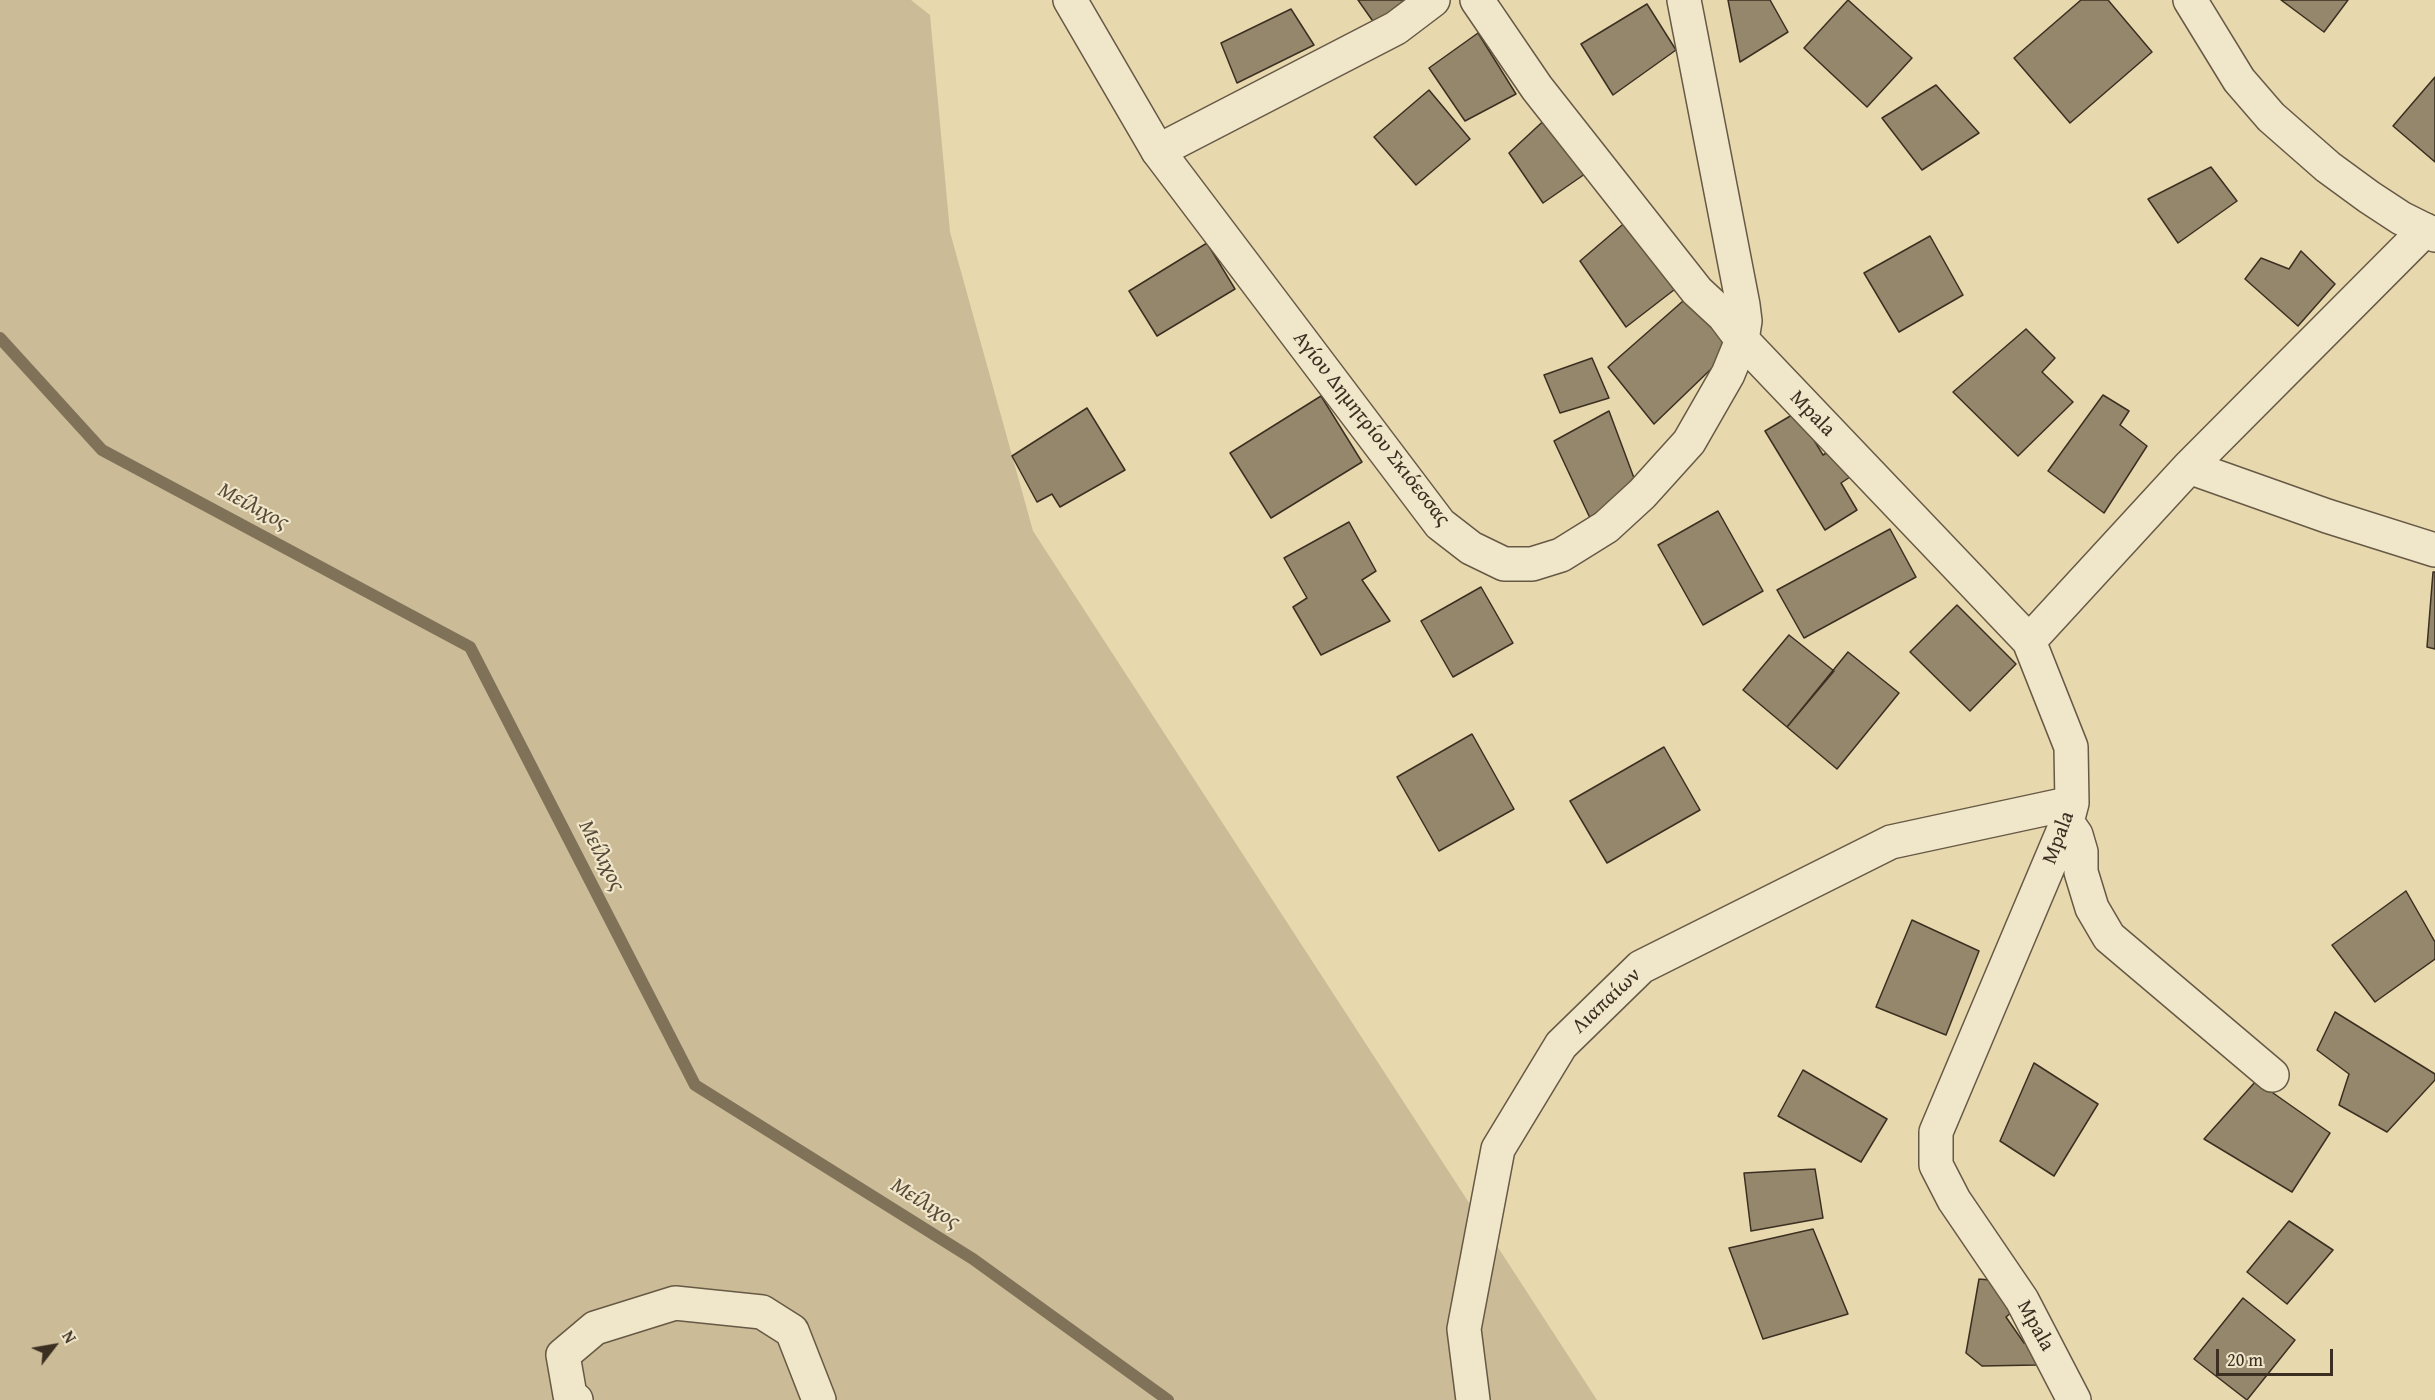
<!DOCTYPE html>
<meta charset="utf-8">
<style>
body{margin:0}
#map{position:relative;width:2435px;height:1400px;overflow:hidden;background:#e8d8ae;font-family:"Gentium Book Plus",serif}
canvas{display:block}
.north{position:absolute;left:24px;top:1316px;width:60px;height:60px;-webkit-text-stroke:4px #f0e6ca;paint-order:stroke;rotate:59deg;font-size:16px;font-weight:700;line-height:24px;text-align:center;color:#3b2f22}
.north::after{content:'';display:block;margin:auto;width:21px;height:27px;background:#3b2f22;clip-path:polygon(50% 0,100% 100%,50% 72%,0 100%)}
.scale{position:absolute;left:2216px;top:1349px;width:117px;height:27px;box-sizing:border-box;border:3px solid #3b2f22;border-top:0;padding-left:8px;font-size:18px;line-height:21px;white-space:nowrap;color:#3b2f22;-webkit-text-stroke:4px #f0e6ca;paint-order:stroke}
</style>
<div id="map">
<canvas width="2435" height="1400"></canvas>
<div class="north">N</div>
<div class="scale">20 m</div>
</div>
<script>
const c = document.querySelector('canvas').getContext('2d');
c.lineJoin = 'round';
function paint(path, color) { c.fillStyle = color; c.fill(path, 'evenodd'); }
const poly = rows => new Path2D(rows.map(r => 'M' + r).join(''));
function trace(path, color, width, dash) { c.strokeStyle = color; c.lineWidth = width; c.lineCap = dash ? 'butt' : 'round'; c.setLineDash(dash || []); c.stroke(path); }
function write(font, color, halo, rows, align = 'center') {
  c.font = font + ' "Gentium Book Plus",serif'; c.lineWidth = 4.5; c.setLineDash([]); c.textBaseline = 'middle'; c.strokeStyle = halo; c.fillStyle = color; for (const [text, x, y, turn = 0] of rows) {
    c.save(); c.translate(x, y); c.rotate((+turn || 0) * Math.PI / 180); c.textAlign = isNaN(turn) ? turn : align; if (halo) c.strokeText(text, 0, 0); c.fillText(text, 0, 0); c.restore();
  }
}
const green = poly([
 [0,0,911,0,930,15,950,232,1033,531,1597,1400,0,1400]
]);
const stream = poly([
 [0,338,102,450,470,647,695,1085,973,1259,1168,1400]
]);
const building = poly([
 [1358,0,1416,0,1377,27,1358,0],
 [1728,0,1770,0,1788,32,1740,62,1728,0],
 [1848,0,1912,58,1867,107,1804,48,1848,0],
 [2081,0,2108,0,2152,52,2070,123,2014,58,2081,0],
 [2281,0,2348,0,2324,32,2281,0],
 [1647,4,1676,50,1613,95,1581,44,1647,4],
 [1291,9,1314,45,1237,83,1221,43,1291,9],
 [1478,33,1516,94,1465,121,1429,68,1478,33],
 [2435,77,2435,162,2393,126,2435,77],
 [1936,85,1979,133,1922,170,1882,118,1936,85],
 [1429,90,1470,139,1416,185,1374,137,1429,90],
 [1551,114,1595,167,1543,203,1509,153,1551,114],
 [2211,167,2237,201,2178,243,2148,199,2211,167],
 [1635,214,1683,283,1626,327,1580,261,1635,214],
 [1930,236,1963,295,1899,332,1864,273,1930,236],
 [1207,243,1235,289,1157,336,1129,291,1207,243],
 [2301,251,2335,284,2298,326,2245,279,2261,258,2289,269,2301,251],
 [1691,294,1736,345,1654,424,1608,367,1691,294],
 [2026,329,2055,358,2042,372,2073,402,2018,456,1953,392,2026,329],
 [1592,358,1609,398,1560,413,1544,375,1592,358],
 [2103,395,2129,411,2120,425,2147,446,2104,513,2048,471,2103,395],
 [1321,396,1362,462,1271,518,1230,453,1321,396],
 [1087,408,1125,470,1060,507,1052,494,1037,502,1012,456,1087,408],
 [1609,411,1637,486,1590,518,1554,441,1609,411],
 [1797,412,1823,455,1833,449,1850,477,1841,483,1857,510,1825,530,1765,431,1797,412],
 [1718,511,1763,591,1703,625,1658,545,1718,511],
 [1349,522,1376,571,1362,580,1390,621,1321,655,1293,607,1307,598,1284,558,1349,522],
 [1890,529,1916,577,1804,638,1777,590,1890,529],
 [2433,572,2435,572,2435,649,2427,647,2433,572],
 [1481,587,1513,643,1453,677,1421,621,1481,587],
 [1957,605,2016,664,1970,711,1910,652,1957,605],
 [1789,635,1834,671,1787,727,1743,690,1789,635],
 [1848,652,1899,693,1837,769,1787,727,1848,652],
 [1472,734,1514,809,1439,851,1397,777,1472,734],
 [1664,747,1700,810,1607,863,1570,801,1664,747],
 [2406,891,2435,942,2435,959,2375,1002,2332,945,2406,891],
 [1912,920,1979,951,1946,1035,1876,1007,1912,920],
 [2335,1012,2435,1074,2435,1080,2387,1132,2339,1105,2349,1074,2317,1050,2335,1012],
 [2034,1063,2098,1104,2054,1176,2000,1141,2034,1063],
 [1803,1070,1887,1119,1861,1162,1778,1116,1803,1070],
 [2256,1081,2330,1133,2292,1192,2204,1139,2256,1081],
 [1815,1169,1823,1218,1751,1231,1744,1173,1815,1169],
 [2289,1221,2333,1250,2287,1304,2247,1272,2289,1221],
 [1813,1229,1848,1314,1763,1339,1729,1248,1813,1229],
 [1979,1279,2000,1281,2018,1307,2006,1317,2024,1343,2037,1341,2037,1365,1982,1366,1966,1353,1979,1279],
 [2243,1298,2295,1340,2247,1400,2194,1359,2243,1298]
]);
const minor = poly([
 [1477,0,1537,88,1697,291,1724,316,1742,340,2029,641,2071,747,2072,803,2067,822,1936,1132,1936,1165,1954,1200,2022,1300,2074,1400],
 [1158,151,1396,28,1433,0],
 [2189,467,2327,516,2435,550],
 [2029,641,2189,467,2425,230],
 [2067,822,2076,835,2081,852,2081,872,2092,908,2109,937,2272,1075],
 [576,1400,570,1395,563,1355,595,1328,675,1303,762,1312,792,1331,819,1400],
 [1473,1400,1464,1329,1498,1149,1561,1045,1641,967,1891,842,2072,803]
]);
const tertiary = poly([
 [1070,0,1158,151,1440,524,1471,548,1504,564,1532,564,1561,555,1606,527,1642,494,1689,442,1728,374,1742,340,1745,321,1743,305,1684,0],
 [2190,0,2239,80,2271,117,2328,167,2369,197,2401,218,2435,235]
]);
const streetNames = [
 ["Mpala",1812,414,46],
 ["Αγίου Δημητρίου Σκιόεσσας",1371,429,52],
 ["Mpala",2059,838,-69],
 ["Λιαπαίων",1607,1001,-43],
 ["Mpala",2035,1326,61]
];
const waterNames = [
 ["Μείλιχος",253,507,28],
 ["Μείλιχος",601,856,63],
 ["Μείλιχος",925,1204,32]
];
paint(green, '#cbbb96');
trace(stream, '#7f7259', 12);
paint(building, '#95876b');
trace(building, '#3b2f22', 1.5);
trace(minor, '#665945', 36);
trace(tertiary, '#665945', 36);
trace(minor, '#f0e6ca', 33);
trace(tertiary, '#f0e6ca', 33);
write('21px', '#3b2f22', '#f0e6ca', streetNames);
write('italic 22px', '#584b39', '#f0e6ca', waterNames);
</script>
